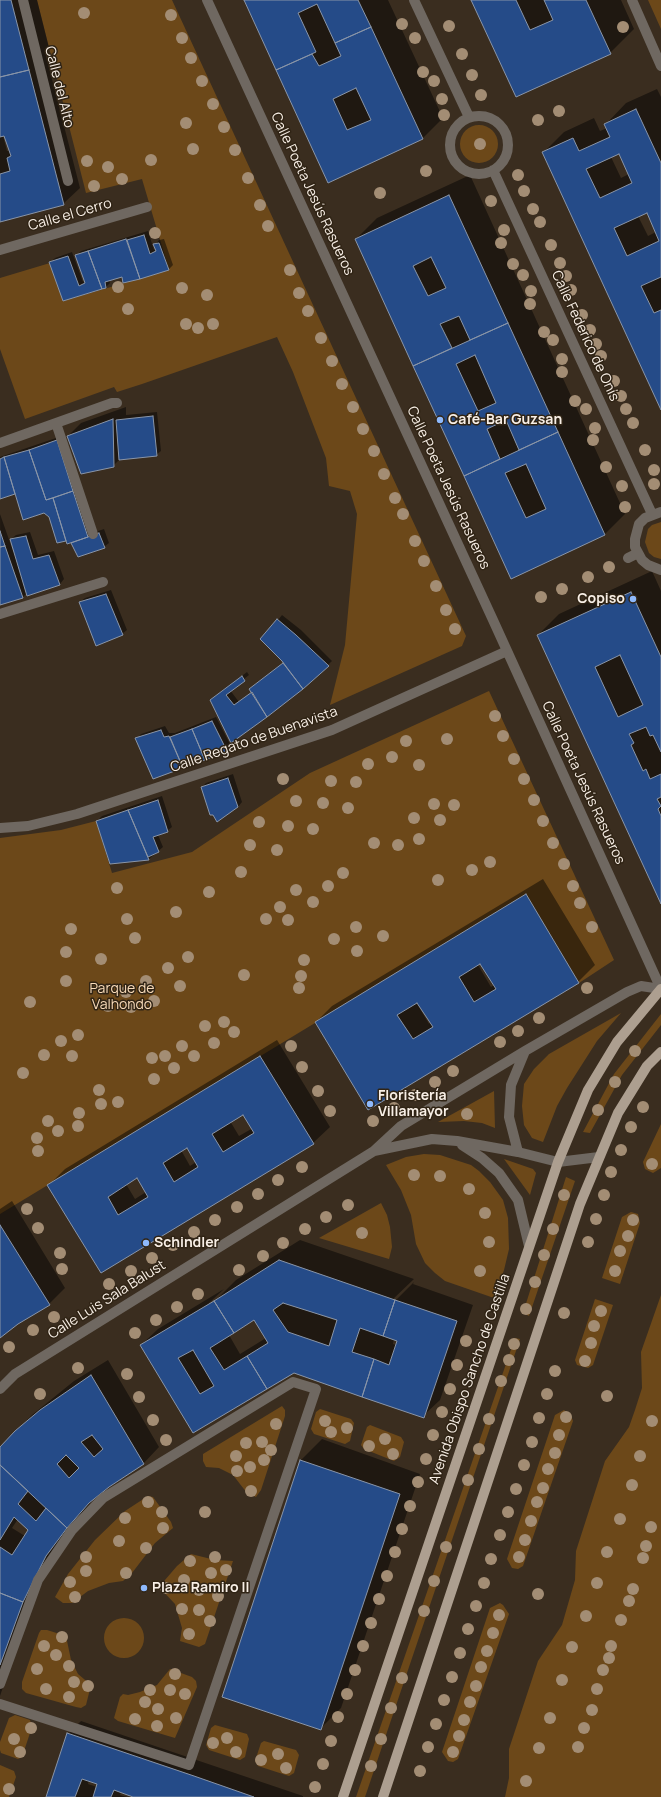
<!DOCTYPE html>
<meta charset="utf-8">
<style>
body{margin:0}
canvas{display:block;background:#3a2d1f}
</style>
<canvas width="661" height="1797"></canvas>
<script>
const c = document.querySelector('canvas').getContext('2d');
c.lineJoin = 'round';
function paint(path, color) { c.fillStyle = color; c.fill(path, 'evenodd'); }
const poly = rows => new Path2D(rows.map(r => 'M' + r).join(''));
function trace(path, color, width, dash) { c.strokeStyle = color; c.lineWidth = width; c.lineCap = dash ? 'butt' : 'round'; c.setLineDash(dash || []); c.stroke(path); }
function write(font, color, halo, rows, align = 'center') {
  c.font = font + ' Manrope,sans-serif'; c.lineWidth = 3; c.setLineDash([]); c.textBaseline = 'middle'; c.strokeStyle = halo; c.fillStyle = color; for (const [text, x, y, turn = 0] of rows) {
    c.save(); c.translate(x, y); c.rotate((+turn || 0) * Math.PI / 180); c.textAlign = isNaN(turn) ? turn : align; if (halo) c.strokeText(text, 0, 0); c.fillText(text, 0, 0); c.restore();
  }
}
const green = poly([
 [37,0,172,0,466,636,462,646,330,705,345,645,357,514,350,491,329,486,326,458,293,372,277,337,142,384,117,392,114,387,25,419,0,349,0,278,50,263,63,301,169,270,142,179,86,193],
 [648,0,661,0,661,29],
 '460 144a19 19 0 1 1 38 0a19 19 0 1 1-38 0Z',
 [661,522,661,559,654,557,649,553,645,542,648,529,652,525],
 [489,691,614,960,579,983,526,895,0,1214,0,838,61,830,96,821,112,873,192,852,310,773],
 [621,1013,597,1041,567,1088,557,1106,543,1142,532,1138,524,1125,522,1106,524,1084,534,1069,549,1054],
 [661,1014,661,1025,622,1075,590,1133,583,1132,614,1074],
 [494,1091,495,1128,482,1123,464,1121,438,1122],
 [661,1124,661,1168,653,1173,645,1169,643,1162],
 [424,1154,440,1155,471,1165,479,1171,490,1182,503,1200,508,1218,509,1249,504,1270,494,1298,445,1281,435,1273,425,1263,416,1244,411,1215,401,1190,386,1165,406,1157],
 [504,1159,533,1169,536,1173,530,1195],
 [566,1177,575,1181,529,1316,523,1313],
 [381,1203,387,1215,390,1227,392,1247,389,1259,319,1238],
 [631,1212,638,1214,640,1223,620,1284,602,1278,622,1217],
 [661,1295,661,1797,505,1797,509,1778,509,1749,538,1661,562,1625,575,1580,576,1551,605,1461,629,1427,635,1410,642,1388,641,1352],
 [595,1299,613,1305,593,1365,588,1368,577,1365,575,1360],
 [515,1338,520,1339,365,1797,356,1797],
 [282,1406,285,1410,285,1416,261,1490,256,1497,247,1493,233,1475,219,1468,206,1467,203,1461,203,1454],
 [320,1409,351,1419,354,1423,350,1441,345,1444,314,1434,311,1429,316,1412],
 [564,1410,571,1416,573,1421,523,1566,518,1569,512,1568,507,1559,555,1415],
 [370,1425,401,1437,404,1442,400,1457,394,1461,364,1449,361,1445,367,1427],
 [148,1496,153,1497,171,1522,173,1528,155,1543,132,1573,123,1581,109,1583,88,1591,72,1603,63,1603,55,1597,68,1574,95,1540,125,1511],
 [191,1554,215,1560,233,1561,205,1644,199,1647,180,1641,182,1628,175,1604,159,1587,177,1566],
 [500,1603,503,1605,509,1614,458,1759,453,1762,448,1761,442,1752,490,1608],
 '104 1638a20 20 0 1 1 40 0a20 20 0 1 1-40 0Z',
 [41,1630,47,1630,66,1636,71,1660,78,1674,91,1685,86,1705,81,1708,76,1707,26,1693,22,1689,22,1682,39,1633],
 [170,1669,192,1677,196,1681,197,1687,175,1738,118,1721,114,1718,120,1697,123,1694,128,1695,140,1692,157,1685],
 [15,1715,30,1720,32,1727,22,1757,18,1759,1,1753,0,1750,0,1742,9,1718],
 [215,1725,247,1734,249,1739,245,1757,240,1760,209,1750,206,1745,211,1728],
 [264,1741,296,1750,299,1755,294,1773,289,1776,258,1766,255,1761,261,1743],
 [0,1765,14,1771,16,1777,9,1797,0,1797]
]);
const shadow = poly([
 [0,0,37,0,49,48,45,52,80,188,63,204,0,220],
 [5,135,10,151,7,151,3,136],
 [245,0,388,0,443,118,422,139,329,182],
 [473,0,621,0,634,29,610,53,517,96],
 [657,89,661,97,661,408,544,152,564,132,594,118,600,131,607,128,606,124,626,103],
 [619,153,629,174,621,178,611,157],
 [647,212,656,232,648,236,638,216],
 [470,175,625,514,604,535,511,577,356,239,377,218],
 [148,231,154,250,156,249,155,245,159,240,164,239,173,265,168,270,124,282,122,276,109,279,110,283,106,287,64,299,51,262,55,258,72,252,83,282,85,281,76,256,81,251],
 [126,407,126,415,157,412,161,451,156,455,121,458,113,466,68,436,81,423],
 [62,436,92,533,104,529,109,543,104,547,79,556,72,542,67,540,58,542,50,516,16,493,0,498,0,457],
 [0,514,13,551,15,551,11,539,16,535,30,532,38,555,54,551,64,579,60,584,28,595,27,593,23,597,1,604],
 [652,571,661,591,661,902,538,635,559,614],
 [111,590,127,630,122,634,80,602,85,598],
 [282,615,301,630,332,661,303,689,231,741,215,696,247,672,249,675,230,690,239,702,252,692,255,684,284,662,278,620],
 [216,717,231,746,227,751,154,777,137,739,141,734,165,726,169,733,175,733],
 [233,774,242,802,238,807,214,814,202,787,206,783],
 [162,796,172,827,167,831,158,835,163,847,149,859,111,863,97,821,102,816],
 [543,879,595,965,578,982,368,1109,316,1022,332,1006],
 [480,963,494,985,491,987,478,965],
 [418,1001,431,1022,429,1024,416,1002],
 [277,1040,330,1127,313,1143,101,1272,49,1185,65,1169],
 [244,1113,253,1128,239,1136,230,1121],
 [187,1147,196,1162,190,1166,181,1150],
 [138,1177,146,1192,135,1199,126,1184],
 [12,1201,65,1288,49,1304,17,1324,0,1337,0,1209],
 [300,1240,414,1279,390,1302,392,1304,414,1282,413,1284,473,1305,440,1400,423,1416,294,1372,194,1432,141,1345,158,1329,224,1289,209,1303,211,1305,236,1280],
 [320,1313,338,1319,337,1321,320,1315],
 [255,1319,266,1338,240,1354,229,1335],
 [394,1339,398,1341,396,1345,393,1344],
 [108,1360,159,1447,143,1464,95,1497,62,1538,26,1619,0,1696,0,1448,32,1415,74,1381],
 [18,1519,29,1530,25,1536,12,1528],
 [322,1439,420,1474,341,1708,320,1729,223,1696,301,1460],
 [81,1721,303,1796,303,1797,136,1797,121,1792,120,1795,127,1797,47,1797,68,1734],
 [89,1780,99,1784,97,1787,88,1784]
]);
const building = poly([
 [0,0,11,0,29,70,0,77,0,0],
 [244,0,358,0,371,27,335,43,317,4,298,13,316,52,276,70,244,0],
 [471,0,516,0,530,30,553,20,544,0,586,0,611,54,516,97,471,0],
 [371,27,423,139,328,183,276,70,312,54,319,66,341,56,335,43,371,27],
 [356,88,371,120,347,130,333,99,356,88],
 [29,70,64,205,0,222,0,174,10,171,7,158,11,156,4,136,0,137,0,77,29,70],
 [636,109,661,163,661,277,641,286,654,313,661,310,661,410,542,152,573,138,579,151,610,137,604,124,636,109],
 [619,154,632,183,600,198,586,169,619,154],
 [647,213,659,241,627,256,614,228,647,213],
 [449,195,508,323,470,340,459,316,440,324,452,348,413,366,355,239,449,195],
 [431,257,446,288,428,296,413,266,431,257],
 [144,235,150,254,156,251,153,244,159,243,169,270,140,279,127,240,144,235],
 [126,239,140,279,123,283,122,277,105,282,106,288,102,289,88,251,126,239],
 [88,251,102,289,63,301,49,262,68,256,79,286,85,283,75,255,88,251],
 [508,323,558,432,519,450,506,420,487,429,500,459,464,476,413,366,508,323],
 [475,355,496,403,478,411,456,364,475,355],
 [153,416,157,456,119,460,116,420,153,416],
 [113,419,114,467,81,474,67,436,113,419],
 [558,432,605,535,511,579,464,476,558,432],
 [526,464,546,509,526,518,505,473,526,464],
 [57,440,73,491,46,500,29,450,57,440],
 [29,450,46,500,53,498,66,541,57,543,49,517,44,513,23,520,4,457,29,450],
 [4,457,15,494,0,499,0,459,4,457],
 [73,491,88,537,67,544,53,498,73,491],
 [0,531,5,546,0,547,0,531],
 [99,533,105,548,78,557,71,543,99,533],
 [26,536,33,559,49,555,60,585,27,596,10,539,26,536],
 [5,546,23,598,0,605,0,547,5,546],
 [631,592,661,657,661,752,653,735,650,736,646,727,629,734,634,743,631,745,643,771,646,769,650,779,661,774,661,797,657,799,661,806,658,809,661,816,661,904,537,635,631,592],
 [620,655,643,705,618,717,595,667,620,655],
 [106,594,123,635,96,646,79,602,106,594],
 [277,619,296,635,329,666,303,689,282,661,260,639,277,619],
 [283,663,303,689,267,717,249,689,283,663],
 [242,676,245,681,226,695,234,705,252,692,267,717,231,743,210,700,242,676],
 [212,721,227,751,205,760,192,729,212,721],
 [192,729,205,760,183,768,170,737,192,729],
 [161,730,164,737,169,736,183,768,153,779,135,738,161,730],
 [228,778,238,807,217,822,213,815,210,815,201,787,228,778],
 [158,800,168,832,153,837,159,852,148,857,128,810,158,800],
 [128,810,149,860,110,864,96,821,128,810],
 [526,894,579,983,368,1110,315,1022,526,894],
 [480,964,496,989,474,1002,459,977,480,964],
 [417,1003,433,1027,413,1039,397,1015,417,1003],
 [260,1056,314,1144,101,1273,47,1185,260,1056],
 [243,1115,254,1133,223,1152,212,1134,243,1115],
 [187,1148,198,1167,174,1182,163,1163,187,1148],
 [137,1178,148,1197,118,1215,108,1197,137,1178],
 [0,1225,50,1305,18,1324,0,1338,0,1225],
 [279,1260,395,1300,383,1336,360,1328,352,1352,374,1359,362,1397,294,1373,267,1389,247,1356,268,1343,254,1320,234,1333,214,1301,279,1260],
 [283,1303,337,1320,329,1346,288,1332,273,1310,283,1303],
 [395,1300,457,1321,424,1418,362,1397,374,1359,389,1365,397,1341,383,1336,395,1300],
 [214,1301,234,1333,210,1348,224,1370,247,1356,267,1389,193,1433,140,1345,214,1301],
 [193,1350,214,1386,200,1394,178,1358,193,1350],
 [91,1375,144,1464,109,1487,89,1503,67,1528,0,1465,0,1447,15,1431,40,1410,91,1375],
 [92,1435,103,1449,94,1457,81,1442,92,1435],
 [66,1455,79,1468,69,1478,57,1464,66,1455],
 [300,1460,400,1494,321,1730,222,1697,300,1460],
 [0,1465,28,1491,18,1504,36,1521,46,1508,67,1528,46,1556,23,1602,0,1593,0,1547,12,1555,28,1530,14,1517,0,1540,0,1465],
 [0,1593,23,1602,0,1665,0,1593],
 [67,1733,194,1776,254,1797,133,1797,114,1790,111,1797,93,1797,97,1784,82,1779,75,1797,46,1797,67,1733]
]);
const minor = poly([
 [23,0,68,181],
 [207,0,493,620,661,989],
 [414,0,469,117],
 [632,0,661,66],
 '450 145a29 29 0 1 1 58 0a29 29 0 1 1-58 0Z',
 [493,170,652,514],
 [0,250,147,207],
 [56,423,93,534],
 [0,443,112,403,117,403],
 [661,512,645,518,639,524,635,539,635,547,642,560,648,565,661,570],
 [628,558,638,553],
 [0,614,103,582],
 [0,828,28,826,77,814,332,730,507,651],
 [462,1145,482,1158,499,1173,518,1200,529,1246],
 [374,1151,432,1139,457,1141,518,1152,558,1162,599,1157],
 [518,1152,509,1117,511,1085,525,1051],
 [0,1389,15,1374,374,1151,401,1126,525,1051,627,992,641,986,661,989],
 [0,1684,38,1580,72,1530,103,1498,293,1382,316,1389,189,1765,0,1704]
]);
const major = poly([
 [343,1797,558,1162,588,1090,617,1042,661,989],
 [383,1797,580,1204,618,1113,647,1066,661,1052]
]);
const trees = [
 [84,13],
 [171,15],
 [402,24],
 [449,26],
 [623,27],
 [182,38],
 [415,38],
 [462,54],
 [191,58],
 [423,72],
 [472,75],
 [202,81],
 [434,81],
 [481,95],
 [442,99],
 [213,104],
 [559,111],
 [444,115],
 [538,120],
 [186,123],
 [224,127],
 [480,144],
 [193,149],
 [235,150],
 [151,160],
 [87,161],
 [108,167],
 [426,171],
 [518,175],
 [248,178],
 [122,179],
 [94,186],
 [524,191],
 [380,193],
 [491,201],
 [260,205],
 [533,209],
 [540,222],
 [268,226],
 [504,230],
 [155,233],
 [501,243],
 [551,245],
 [560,263],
 [513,264],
 [290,270],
 [523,275],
 [566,276],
 [118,287],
 [182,288],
 [571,290],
 [531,291],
 [299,293],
 [207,295],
 [530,304],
 [128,309],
 [308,311],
 [582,315],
 [186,324],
 [213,324],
 [198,328],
 [590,330],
 [544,332],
 [321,338],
 [553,340],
 [596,344],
 [601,356],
 [562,359],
 [332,361],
 [562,372],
 [614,381],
 [342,384],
 [621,396],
 [575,401],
 [353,407],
 [586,409],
 [626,409],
 [633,423],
 [595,428],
 [363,429],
 [593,440],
 [645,450],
 [374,451],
 [606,467],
 [654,470],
 [384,474],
 [654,484],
 [622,486],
 [395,498],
 [625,507],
 [403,514],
 [415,541],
 [424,561],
 [609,567],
 [588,577],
 [436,586],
 [562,589],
 [541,597],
 [446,610],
 [455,629],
 [495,716],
 [503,736],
 [447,739],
 [406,741],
 [392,757],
 [514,759],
 [368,764],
 [419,765],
 [283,779],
 [524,779],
 [331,781],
 [356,782],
 [534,800],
 [296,801],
 [323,803],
 [434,804],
 [454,805],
 [348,808],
 [414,818],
 [440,820],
 [543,821],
 [259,822],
 [288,826],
 [313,829],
 [419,839],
 [374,843],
 [553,843],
 [250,845],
 [398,845],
 [277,850],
 [490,862],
 [564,864],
 [472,870],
 [241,872],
 [343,873],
 [438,880],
 [328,886],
 [573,886],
 [117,888],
 [296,890],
 [209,892],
 [313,902],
 [580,903],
 [280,907],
 [176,912],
 [127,919],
 [266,919],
 [288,920],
 [356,927],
 [592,927],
 [71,929],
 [383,936],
 [135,938],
 [334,939],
 [357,951],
 [66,952],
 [188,957],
 [101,959],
 [304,960],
 [168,968],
 [244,975],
 [301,976],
 [66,981],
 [146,981],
 [180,986],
 [299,988],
 [587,988],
 [126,992],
 [154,1001],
 [30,1002],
 [108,1006],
 [131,1007],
 [539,1018],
 [224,1022],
 [205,1026],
 [518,1031],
 [234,1032],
 [78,1035],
 [61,1041],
 [500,1042],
 [214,1043],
 [182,1046],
 [291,1046],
 [635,1051],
 [44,1055],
 [72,1056],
 [165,1056],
 [194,1056],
 [152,1058],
 [302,1067],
 [174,1068],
 [453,1071],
 [23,1073],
 [154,1079],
 [435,1082],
 [615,1082],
 [99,1090],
 [318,1091],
 [415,1095],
 [118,1102],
 [101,1104],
 [643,1107],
 [394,1108],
 [598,1110],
 [330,1111],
 [79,1113],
 [467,1114],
 [48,1121],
 [373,1121],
 [78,1126],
 [631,1127],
 [58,1131],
 [37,1138],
 [621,1150],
 [38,1151],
 [652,1164],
 [302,1167],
 [611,1172],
 [414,1175],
 [440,1176],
 [278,1180],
 [469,1189],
 [258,1194],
 [564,1195],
 [604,1195],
 [348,1205],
 [237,1207],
 [27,1209],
 [485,1213],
 [326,1217],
 [596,1219],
 [215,1220],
 [633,1220],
 [38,1228],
 [305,1229],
 [553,1229],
 [194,1232],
 [362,1233],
 [628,1236],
 [489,1242],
 [588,1242],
 [283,1243],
 [173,1245],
 [620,1251],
 [60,1253],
 [544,1255],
 [263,1256],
 [152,1258],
 [62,1269],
 [239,1270],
 [131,1271],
 [480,1271],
 [615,1271],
 [535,1282],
 [109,1284],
 [198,1294],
 [177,1307],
 [526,1309],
 [601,1311],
 [564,1313],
 [54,1317],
 [156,1320],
 [594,1326],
 [33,1330],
 [135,1333],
 [466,1341],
 [591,1343],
 [514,1344],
 [9,1347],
 [509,1360],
 [585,1361],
 [457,1365],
 [78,1368],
 [555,1371],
 [127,1374],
 [501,1381],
 [450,1389],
 [40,1394],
 [547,1394],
 [607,1396],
 [139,1397],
 [442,1412],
 [566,1417],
 [539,1418],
 [489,1419],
 [153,1420],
 [325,1421],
 [652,1421],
 [276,1424],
 [347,1428],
 [331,1432],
 [433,1435],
 [559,1435],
 [385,1439],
 [166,1440],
 [262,1442],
 [532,1442],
 [246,1443],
 [369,1446],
 [479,1449],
 [271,1450],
 [555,1453],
 [393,1454],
 [236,1456],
 [640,1456],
 [426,1459],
 [264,1460],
 [524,1465],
 [250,1467],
 [548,1469],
 [237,1471],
 [468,1480],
 [418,1482],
 [632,1485],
 [543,1488],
 [516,1489],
 [251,1491],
 [148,1502],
 [537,1502],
 [410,1506],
 [162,1512],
 [205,1512],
 [508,1512],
 [125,1518],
 [620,1519],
 [531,1521],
 [651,1527],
 [163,1528],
 [402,1529],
 [500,1535],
 [525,1540],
 [119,1541],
 [646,1546],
 [446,1547],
 [146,1548],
 [395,1552],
 [607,1552],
 [86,1557],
 [215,1557],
 [519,1557],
 [643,1558],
 [491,1559],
 [190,1561],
 [226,1570],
 [86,1571],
 [126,1573],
 [211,1573],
 [387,1576],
 [184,1580],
 [434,1581],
 [70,1582],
 [484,1583],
 [597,1583],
 [166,1588],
 [633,1589],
 [199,1590],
 [538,1594],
 [218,1596],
 [75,1597],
 [379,1599],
 [629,1601],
 [476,1606],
 [182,1609],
 [199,1610],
 [424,1611],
 [499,1615],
 [586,1616],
 [621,1620],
 [210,1621],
 [371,1623],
 [468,1629],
 [493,1633],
 [189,1634],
 [62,1637],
 [44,1646],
 [363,1646],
 [611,1646],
 [572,1647],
 [487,1651],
 [460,1653],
 [56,1655],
 [609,1658],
 [69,1666],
 [481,1667],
 [37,1669],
 [355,1670],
 [603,1670],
 [175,1674],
 [452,1677],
 [402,1678],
 [562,1680],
 [74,1682],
 [88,1686],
 [476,1686],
 [46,1689],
 [597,1689],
 [150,1690],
 [170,1690],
 [185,1694],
 [347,1694],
 [69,1697],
 [444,1700],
 [145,1702],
 [470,1702],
 [391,1708],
 [158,1709],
 [592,1710],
 [338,1717],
 [176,1718],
 [550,1718],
 [135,1719],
 [464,1720],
 [436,1724],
 [157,1726],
 [31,1728],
 [584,1728],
 [459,1736],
 [227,1738],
 [14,1739],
 [381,1739],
 [331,1741],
 [213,1743],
 [428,1747],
 [578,1747],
 [539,1748],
 [20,1752],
 [236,1752],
 [453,1752],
 [278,1754],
 [261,1760],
 [323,1764],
 [371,1766],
 [286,1768],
 [420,1771],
 [526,1781],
 [315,1787],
 [9,1789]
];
const markers = [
 [440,420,4,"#8eb9fc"],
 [633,599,4,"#8eb9fc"],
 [370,1104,4,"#8eb9fc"],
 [146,1243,4,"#8eb9fc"],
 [144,1588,4,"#8eb9fc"]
];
const streetNames = [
 ["Calle del Alto",59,87,76],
 ["Calle Poeta Jesús Rasueros",312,194,65],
 ["Calle el Cerro",70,215,-16],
 ["Calle Federico de Onís",585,336,65],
 ["Calle Poeta Jesús Rasueros",448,488,65],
 ["Calle Regato de Buenavista",254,740,-19],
 ["Calle Poeta Jesús Rasueros",583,783,65],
 ["Calle Luis Sala Balust",107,1300,-32],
 ["Avenida Obispo Sancho de Castilla",470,1379,-71]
];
const poiNames = [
 ["Café-Bar Guzsan",448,420],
 ["Copiso",625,599,"right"],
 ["Floristería",378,1096],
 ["Villamayor",378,1112],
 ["Schindler",154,1243],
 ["Plaza Ramiro II",152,1588]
];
const parkNames = [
 ["Parque de",122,989],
 ["Valhondo",122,1005]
];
paint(green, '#6c4819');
paint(shadow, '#0007');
paint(building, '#254b88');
trace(building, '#8995a8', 1);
trace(minor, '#6f6861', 10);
trace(major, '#ad9f90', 10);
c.fillStyle = '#a38d74';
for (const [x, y] of trees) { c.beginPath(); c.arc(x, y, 6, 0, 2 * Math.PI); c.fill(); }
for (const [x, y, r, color] of markers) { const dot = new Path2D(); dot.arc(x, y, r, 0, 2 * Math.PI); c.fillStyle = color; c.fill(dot); trace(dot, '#302415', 1.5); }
write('14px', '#f8efe6', '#302415', streetNames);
write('bold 14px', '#f8efe6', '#302415', poiNames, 'left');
write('14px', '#f9dbb9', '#302415', parkNames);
</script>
